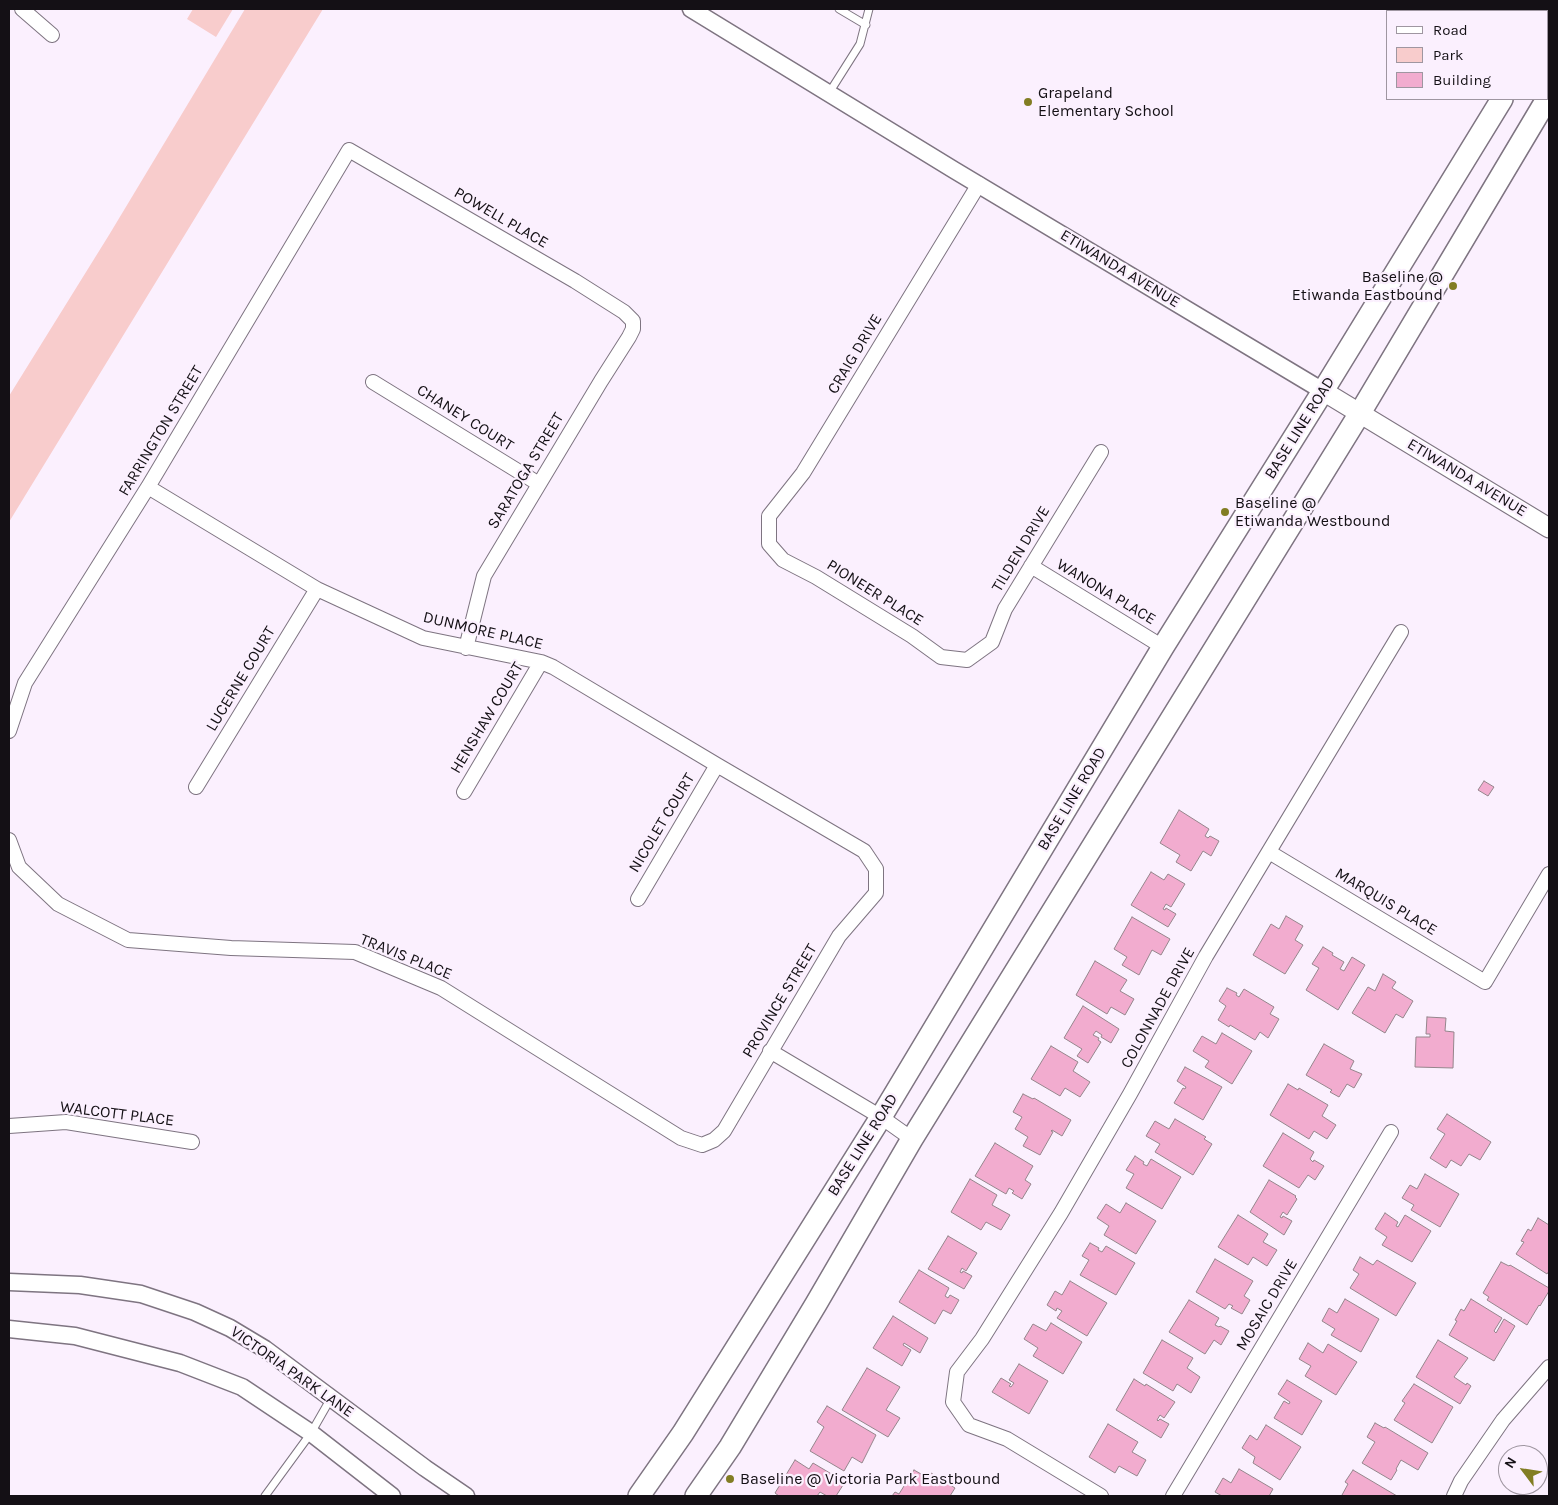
<!DOCTYPE html>
<style>
body{margin:0}
#map{position:relative;width:1558px;height:1505px;overflow:hidden;background:#fbf0fe;font-family:Karla,sans-serif}
canvas{display:block}
.frame{position:absolute;inset:0;border:10px solid #141015;pointer-events:none}
.legend{position:absolute;left:1386px;top:10px;width:162px;height:90px;box-sizing:border-box;background:#fbf0fe;border:1px solid #9f96a1;margin:0;padding:6px 9px;list-style:none;font-size:15px;color:#141015}
.legend li{display:flex;align-items:center;gap:10px;height:25px}
.legend b{width:25px;border:1px solid #9f96a1}
.north{position:absolute;left:1498px;top:1445px;width:50px;height:50px;box-sizing:border-box;background:#fbf0fe;border:1px solid #9f96a1;border-radius:50%;rotate:301deg;font-size:14px;font-weight:700;line-height:20px;text-align:center;color:#141015}
.north::after{content:'';display:block;margin:auto;width:18px;height:22px;background:#827d23;clip-path:polygon(50% 0,100% 100%,50% 72%,0 100%)}
</style>
<div id="map">
<canvas width="1558" height="1505"></canvas>
<div class="frame"></div>
<ul class="legend">
<li><b style="height:6px;background:#fff"></b>Road</li>
<li><b style="height:14px;background:#f8cccc"></b>Park</li>
<li><b style="height:14px;background:#f2accf"></b>Building</li>
</ul>
<div class="north">N</div>
</div>
<script>
const c = document.querySelector('canvas').getContext('2d');
c.lineJoin = 'round';
function paint(path, color) { c.fillStyle = color; c.fill(path, 'evenodd'); }
const poly = rows => new Path2D(rows.map(r => 'M' + r).join(''));
function trace(path, color, width, dash) { c.strokeStyle = color; c.lineWidth = width; c.lineCap = dash ? 'butt' : 'round'; c.setLineDash(dash || []); c.stroke(path); }
function write(font, color, halo, rows, align = 'center') {
  c.font = font + ' Karla,sans-serif'; c.lineWidth = 4.5; c.setLineDash([]); c.textBaseline = 'middle'; c.strokeStyle = halo; c.fillStyle = color; for (const [text, x, y, turn = 0] of rows) {
    c.save(); c.translate(x, y); c.rotate((+turn || 0) * Math.PI / 180); c.textAlign = isNaN(turn) ? turn : align; if (halo) c.strokeText(text, 0, 0); c.fillText(text, 0, 0); c.restore();
  }
}
const green = poly([
 [193,9,233,9,216,37,187,19],
 [245,9,323,9,9,522,9,396,109,235]
]);
const building = poly([
 [1484,781,1494,787,1488,796,1478,790,1484,781],
 [1179,810,1209,829,1205,836,1208,838,1210,836,1219,841,1211,856,1203,851,1191,871,1176,862,1180,855,1160,843,1179,810],
 [1151,872,1164,880,1168,874,1185,884,1171,907,1166,904,1163,909,1165,910,1166,908,1176,914,1168,927,1131,905,1151,872],
 [1286,916,1303,926,1295,940,1303,945,1285,974,1253,955,1271,924,1279,929,1286,916],
 [1132,917,1170,939,1161,955,1152,950,1139,975,1122,965,1127,957,1114,949,1132,917],
 [1323,947,1333,953,1332,955,1344,962,1340,969,1344,971,1352,957,1365,965,1338,1010,1306,990,1319,968,1312,964,1323,947],
 [1095,961,1127,980,1120,991,1134,999,1125,1015,1111,1007,1107,1014,1076,995,1095,961],
 [1383,974,1396,982,1392,988,1413,1001,1403,1018,1396,1014,1385,1033,1352,1013,1368,987,1375,991,1383,974],
 [1227,988,1237,993,1236,995,1239,997,1244,989,1274,1007,1270,1014,1279,1019,1268,1038,1260,1032,1255,1040,1230,1025,1229,1027,1218,1020,1226,1006,1219,1001,1227,988],
 [1083,1006,1119,1029,1111,1043,1101,1037,1102,1035,1096,1031,1093,1035,1099,1038,1098,1040,1101,1042,1088,1063,1077,1056,1082,1049,1064,1038,1083,1006],
 [1427,1017,1446,1018,1445,1031,1454,1032,1453,1068,1415,1067,1416,1037,1430,1037,1430,1034,1426,1034,1427,1017],
 [1222,1033,1252,1051,1232,1084,1205,1067,1209,1061,1193,1051,1202,1036,1216,1044,1222,1033],
 [1324,1044,1354,1061,1350,1069,1362,1074,1354,1088,1347,1084,1339,1097,1330,1092,1332,1090,1306,1075,1324,1044],
 [1051,1046,1078,1062,1073,1071,1090,1082,1080,1097,1065,1088,1060,1096,1031,1079,1051,1046],
 [1185,1067,1222,1087,1203,1120,1174,1103,1183,1088,1185,1089,1186,1087,1177,1081,1185,1067],
 [1288,1084,1298,1090,1299,1088,1328,1105,1322,1116,1336,1125,1327,1139,1314,1131,1309,1139,1270,1115,1288,1084],
 [1023,1094,1033,1099,1034,1098,1071,1120,1062,1136,1052,1130,1051,1131,1053,1132,1040,1155,1023,1146,1028,1137,1015,1129,1022,1117,1013,1112,1023,1094],
 [1447,1114,1491,1142,1480,1160,1469,1154,1461,1166,1451,1160,1446,1168,1430,1158,1445,1134,1437,1129,1447,1114],
 [1175,1119,1206,1137,1204,1139,1212,1144,1193,1175,1155,1152,1160,1144,1146,1136,1155,1121,1169,1129,1175,1119],
 [1283,1133,1314,1152,1310,1159,1313,1162,1314,1160,1324,1166,1315,1180,1308,1175,1299,1188,1263,1166,1283,1133],
 [995,1143,1033,1166,1025,1180,1031,1184,1022,1199,1012,1193,1014,1191,1009,1188,1006,1194,975,1176,995,1143],
 [1135,1156,1144,1162,1143,1164,1147,1166,1151,1159,1181,1177,1162,1209,1126,1188,1134,1174,1126,1170,1135,1156],
 [1425,1174,1459,1194,1440,1227,1411,1210,1414,1205,1402,1198,1410,1185,1417,1189,1425,1174],
 [970,1179,997,1195,992,1205,1010,1215,1001,1230,986,1222,981,1230,951,1212,970,1179],
 [1269,1180,1296,1196,1295,1197,1297,1199,1287,1215,1283,1212,1280,1217,1282,1218,1283,1216,1292,1221,1284,1235,1250,1212,1269,1180],
 [1126,1203,1156,1221,1136,1254,1104,1235,1109,1226,1097,1218,1106,1204,1120,1213,1126,1203],
 [1385,1213,1398,1222,1396,1226,1398,1227,1405,1215,1431,1231,1412,1262,1382,1245,1387,1237,1375,1229,1385,1213],
 [1238,1215,1268,1234,1263,1242,1277,1250,1267,1266,1253,1257,1248,1265,1218,1247,1238,1215],
 [1538,1218,1549,1225,1549,1271,1547,1274,1516,1254,1524,1242,1521,1241,1528,1229,1531,1231,1538,1218],
 [948,1236,977,1253,966,1271,962,1268,960,1272,962,1273,963,1271,972,1276,964,1289,928,1269,948,1236],
 [1090,1243,1099,1248,1098,1250,1102,1252,1106,1246,1135,1263,1116,1295,1080,1275,1089,1260,1082,1256,1090,1243],
 [1360,1257,1373,1265,1377,1260,1416,1283,1396,1316,1350,1288,1359,1274,1353,1270,1360,1257],
 [1215,1259,1253,1281,1244,1296,1250,1300,1242,1314,1231,1308,1233,1306,1229,1304,1225,1309,1196,1292,1215,1259],
 [1501,1262,1509,1266,1510,1265,1549,1288,1549,1291,1540,1306,1539,1305,1527,1325,1487,1300,1489,1297,1483,1293,1501,1262],
 [919,1270,949,1288,945,1296,948,1298,950,1295,959,1300,951,1314,943,1310,935,1324,899,1302,919,1270],
 [1070,1281,1107,1303,1087,1336,1057,1318,1062,1311,1057,1308,1056,1311,1047,1305,1055,1291,1062,1295,1070,1281],
 [1345,1299,1379,1319,1361,1352,1331,1335,1335,1329,1322,1321,1329,1308,1337,1313,1345,1299],
 [1471,1299,1502,1318,1494,1331,1496,1333,1504,1319,1515,1326,1494,1361,1449,1335,1457,1321,1455,1320,1461,1309,1464,1311,1471,1299],
 [1189,1300,1219,1318,1215,1325,1219,1327,1220,1326,1229,1331,1221,1345,1214,1340,1205,1354,1169,1332,1189,1300],
 [893,1316,928,1338,920,1353,904,1343,903,1345,911,1350,902,1366,873,1348,893,1316],
 [1051,1323,1082,1342,1063,1374,1033,1356,1038,1348,1024,1339,1033,1324,1046,1331,1051,1323],
 [1162,1340,1193,1358,1187,1368,1200,1377,1191,1393,1177,1384,1173,1391,1143,1373,1162,1340],
 [1438,1340,1468,1358,1454,1377,1466,1385,1467,1383,1471,1386,1460,1404,1416,1377,1438,1340],
 [1308,1343,1323,1353,1328,1344,1357,1362,1336,1395,1305,1376,1311,1366,1299,1359,1308,1343],
 [1019,1364,1048,1381,1029,1414,992,1392,1001,1378,1011,1384,1009,1386,1011,1387,1014,1383,1009,1380,1019,1364],
 [867,1368,900,1387,886,1410,900,1418,888,1437,842,1410,867,1368],
 [1134,1379,1145,1386,1146,1384,1175,1402,1164,1418,1160,1415,1157,1420,1158,1421,1160,1419,1169,1424,1161,1438,1116,1410,1134,1379],
 [1287,1380,1322,1401,1302,1435,1274,1418,1284,1401,1289,1404,1290,1402,1278,1394,1287,1380],
 [1414,1384,1453,1407,1432,1443,1394,1420,1405,1403,1402,1401,1414,1384],
 [827,1406,876,1435,862,1463,852,1457,844,1471,810,1451,824,1427,817,1422,827,1406],
 [1375,1423,1384,1428,1385,1427,1428,1453,1418,1470,1401,1460,1396,1469,1397,1470,1391,1480,1362,1463,1375,1442,1367,1437,1375,1423],
 [1108,1424,1138,1442,1132,1452,1146,1460,1137,1476,1119,1466,1115,1473,1089,1457,1108,1424],
 [1266,1425,1301,1447,1280,1480,1253,1463,1255,1457,1242,1448,1250,1435,1257,1440,1266,1425],
 [795,1460,809,1469,813,1463,845,1482,836,1496,827,1496,820,1492,817,1496,779,1496,775,1493,795,1460],
 [1239,1469,1273,1489,1269,1496,1222,1496,1215,1492,1223,1478,1231,1483,1239,1469],
 [914,1470,928,1478,931,1473,955,1488,950,1496,892,1496,895,1492,899,1494,914,1470],
 [1353,1470,1397,1496,1344,1496,1342,1495,1348,1484,1345,1482,1353,1470]
]);
const service = poly([
 [839,9,866,25],
 [829,93,860,44,869,9],
 [265,1496,311,1433,331,1398]
]);
const minor = poly([
 [22,9,52,35],
 [979,184,803,473,769,516,769,544,783,560,816,577,912,636,941,657,967,660,992,642,1005,609,1101,452],
 [373,382,539,484],
 [1031,566,1163,647],
 [9,731,25,683,148,487,349,150,575,281,624,312,633,321,633,329,629,337,601,381,484,576,466,648],
 [196,787,317,589],
 [464,792,541,662],
 [9,840,19,867,58,904,128,940,231,948,355,952,441,988,681,1138,702,1145,714,1140,724,1131,839,936,876,893,876,869,864,851,717,765,553,667,541,662,423,638,317,589,148,487],
 [1269,852,1485,982,1549,874],
 [638,899,717,765],
 [770,1051,881,1117,912,1139],
 [9,1126,66,1122,192,1142],
 [1101,1496,1007,1439,969,1425,953,1402,957,1372,982,1339,1061,1213,1130,1094,1206,956,1401,632],
 [1173,1496,1391,1132],
 [1454,1496,1461,1481,1503,1420,1549,1367]
]);
const tertiary = poly([
 [691,9,954,170,1323,391],
 [9,1282,80,1285,141,1294,195,1312,230,1328,265,1349,425,1468,466,1496],
 [9,1329,75,1336,180,1363,242,1387,311,1433,392,1496]
]);
const secondary = poly([
 [1323,391,1549,528]
]);
const primary = poly([
 [1547,26,1549,22],
 [639,1496,683,1433,881,1117,1163,647,1323,391,1502,99],
 [696,1496,730,1447,816,1304,912,1139,1360,413,1547,99]
]);
const markers = [
 [1028,102,5,"#827d23"],
 [1453,286,5,"#827d23"],
 [1225,512,5,"#827d23"],
 [730,1479,5,"#827d23"]
];
const poiNames = [
 ["Grapeland",1038,93],
 ["Elementary School",1038,111],
 ["Baseline @",1443,277,"right"],
 ["Etiwanda Eastbound",1443,295,"right"],
 ["Baseline @",1235,503],
 ["Etiwanda Westbound",1235,521],
 ["Baseline @ Victoria Park Eastbound",740,1479]
];
const streetNames = [
 ["POWELL PLACE",501,218,30],
 ["ETIWANDA AVENUE",1120,269,31],
 ["CRAIG DRIVE",855,354,-59],
 ["CHANEY COURT",465,418,32],
 ["BASE LINE ROAD",1300,428,-58],
 ["FARRINGTON STREET",161,431,-59],
 ["SARATOGA STREET",526,471,-59],
 ["ETIWANDA AVENUE",1467,478,31],
 ["TILDEN DRIVE",1021,549,-59],
 ["WANONA PLACE",1106,592,31],
 ["PIONEER PLACE",875,593,32],
 ["DUNMORE PLACE",483,631,13],
 ["LUCERNE COURT",241,679,-59],
 ["HENSHAW COURT",487,718,-59],
 ["BASE LINE ROAD",1072,799,-59],
 ["NICOLET COURT",662,823,-59],
 ["MARQUIS PLACE",1386,902,31],
 ["TRAVIS PLACE",406,957,22],
 ["PROVINCE STREET",780,1001,-59],
 ["COLONNADE DRIVE",1158,1008,-61],
 ["WALCOTT PLACE",117,1114,7],
 ["BASE LINE ROAD",863,1145,-58],
 ["MOSAIC DRIVE",1267,1305,-59],
 ["VICTORIA PARK LANE",292,1372,35]
];
paint(green, '#f8cccc');
paint(building, '#f2accf');
trace(building, '#95858c', 1);
trace(service, '#7e7481', 9);
trace(minor, '#7e7481', 16);
trace(tertiary, '#7e7481', 19);
trace(secondary, '#7e7481', 21);
trace(primary, '#7e7481', 24);
trace(service, '#fff', 7);
trace(minor, '#fff', 14);
trace(tertiary, '#fff', 16);
trace(secondary, '#fff', 19);
trace(primary, '#fff', 21);
for (const [x, y, r, color] of markers) { const dot = new Path2D(); dot.arc(x, y, r, 0, 2 * Math.PI); c.fillStyle = color; c.fill(dot); trace(dot, '#fbf0fe', 2); }
write('16px', '#141015', '#fbf0fe', poiNames, 'left');
write('16px', '#141015', '#fbf0fe', streetNames);
</script>
